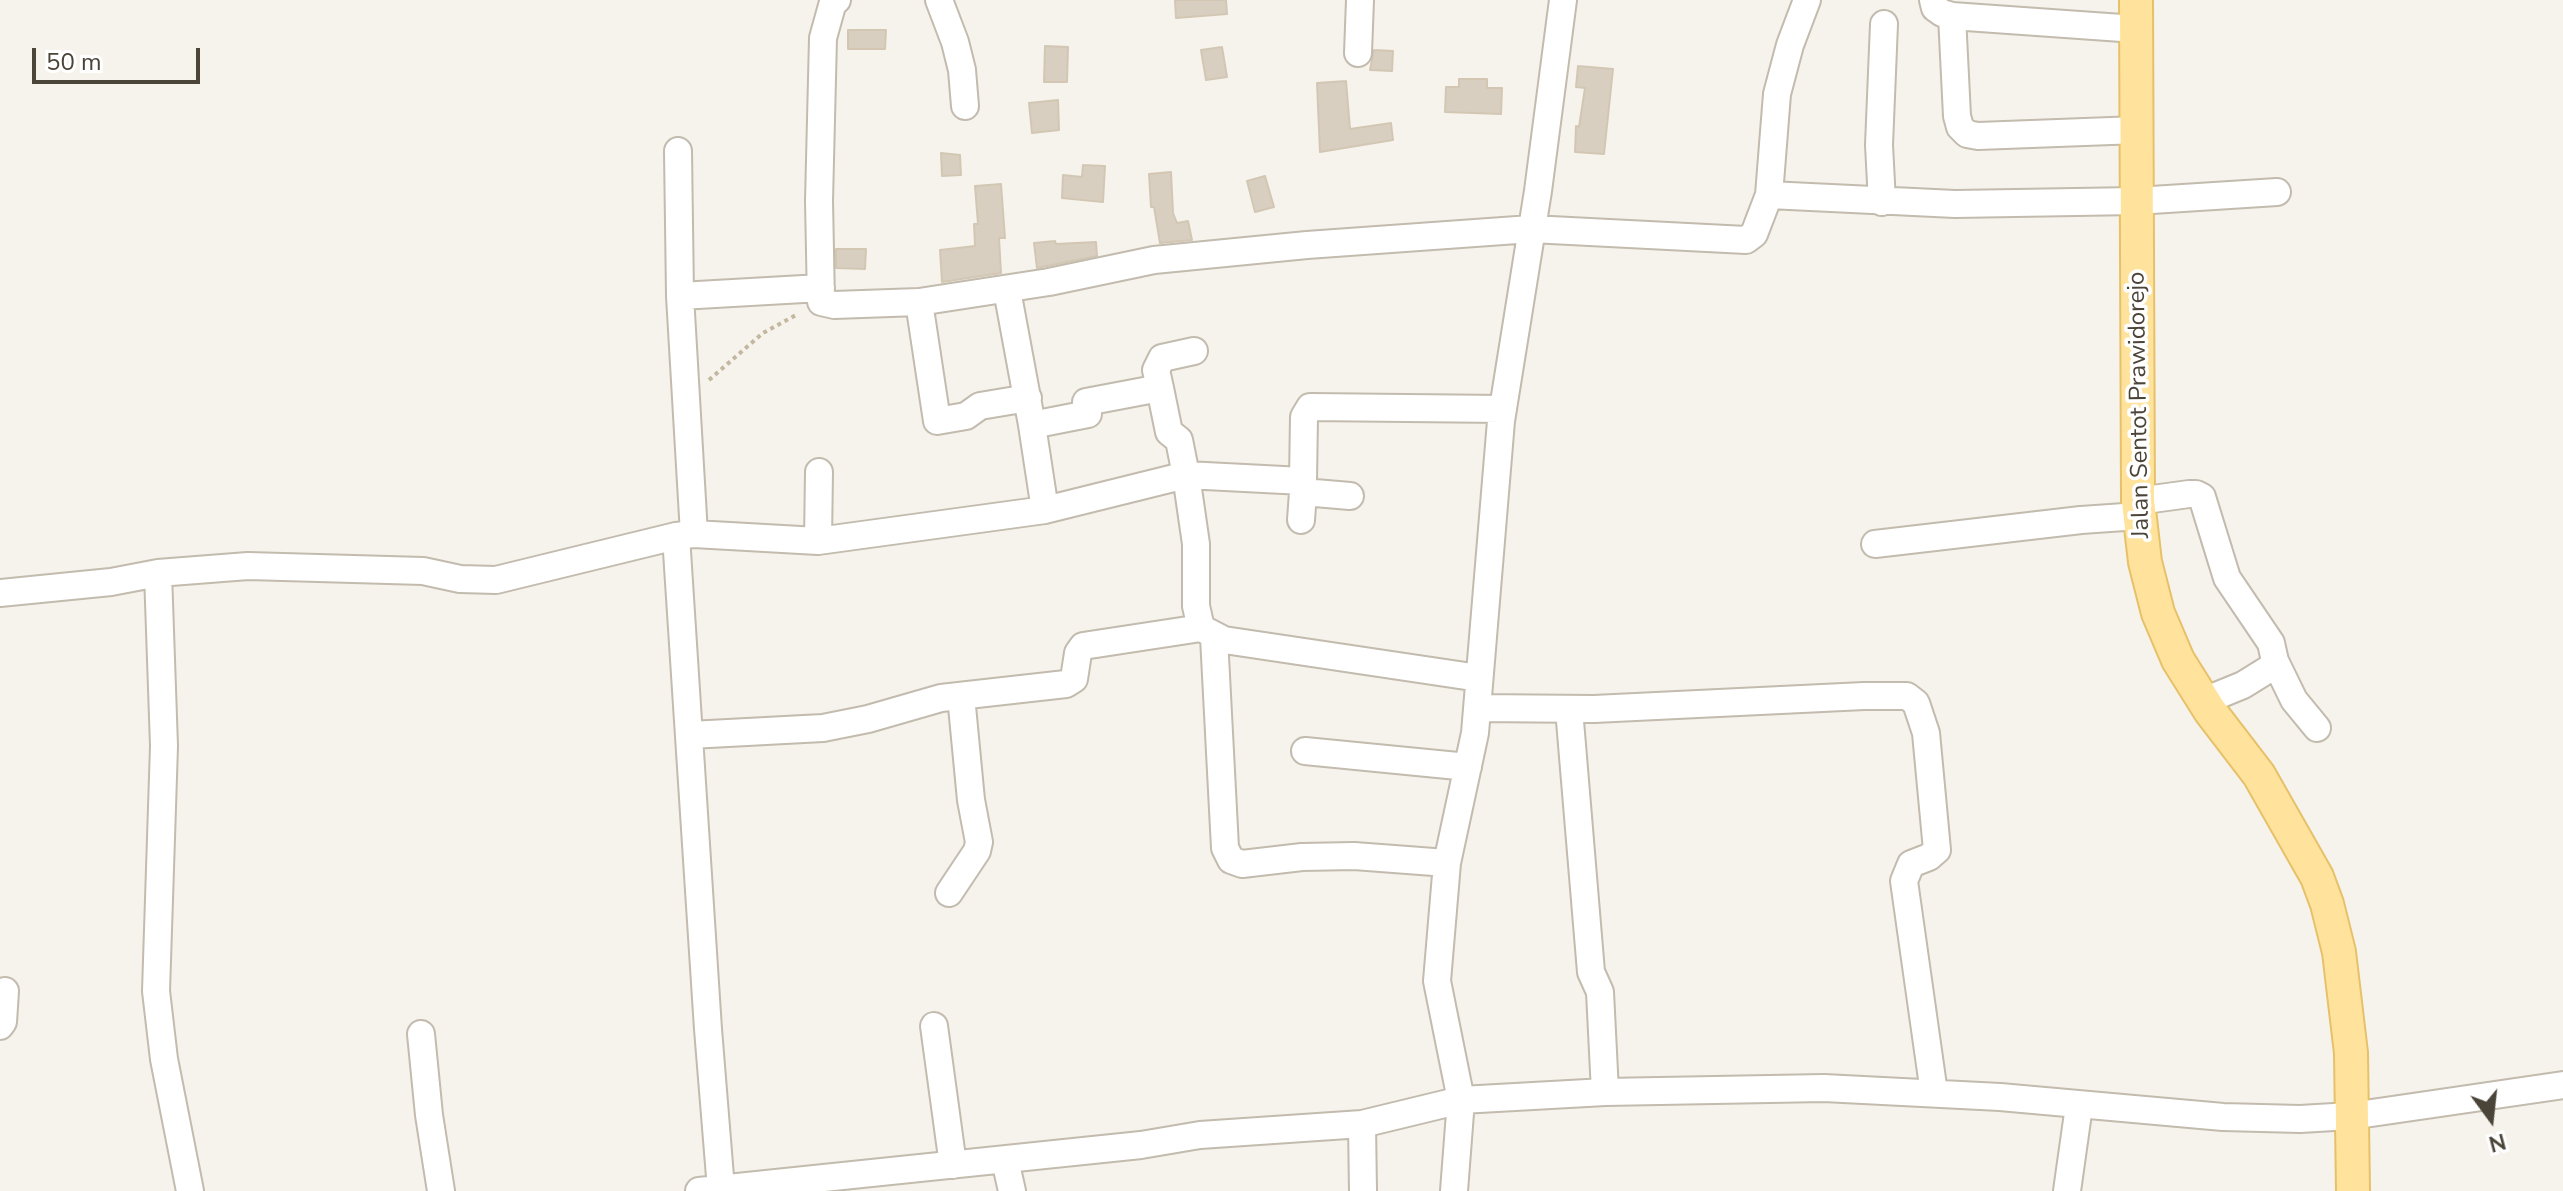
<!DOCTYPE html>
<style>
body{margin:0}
#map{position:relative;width:2563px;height:1191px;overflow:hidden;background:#f6f3ec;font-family:"Nunito Sans",sans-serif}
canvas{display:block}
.north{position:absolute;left:2451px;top:1079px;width:80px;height:80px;-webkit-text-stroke:6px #fff;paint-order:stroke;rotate:165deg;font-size:22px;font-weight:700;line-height:32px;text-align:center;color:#4b4439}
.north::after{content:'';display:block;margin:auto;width:28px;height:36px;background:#4b4439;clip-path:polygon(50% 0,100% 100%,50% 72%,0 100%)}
.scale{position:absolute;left:32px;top:48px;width:168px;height:36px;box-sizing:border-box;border:4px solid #4b4439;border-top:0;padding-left:10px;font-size:24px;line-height:28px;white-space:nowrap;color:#4b4439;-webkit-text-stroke:6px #fff;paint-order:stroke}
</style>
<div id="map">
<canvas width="2563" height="1191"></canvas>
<div class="north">N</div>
<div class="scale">50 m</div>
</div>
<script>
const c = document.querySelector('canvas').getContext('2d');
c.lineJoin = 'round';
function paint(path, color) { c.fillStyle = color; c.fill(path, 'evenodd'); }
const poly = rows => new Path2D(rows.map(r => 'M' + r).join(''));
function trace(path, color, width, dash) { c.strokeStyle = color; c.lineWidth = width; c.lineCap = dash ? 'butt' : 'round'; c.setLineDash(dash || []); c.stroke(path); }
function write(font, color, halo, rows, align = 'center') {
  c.font = font + ' "Nunito Sans",sans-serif'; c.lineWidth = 7; c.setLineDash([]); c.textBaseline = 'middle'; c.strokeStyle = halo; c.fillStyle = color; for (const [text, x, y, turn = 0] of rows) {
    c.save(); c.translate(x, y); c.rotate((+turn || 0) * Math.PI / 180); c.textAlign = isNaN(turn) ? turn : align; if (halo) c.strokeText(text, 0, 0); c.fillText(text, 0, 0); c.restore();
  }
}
const building = poly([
 [1175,0,1226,0,1227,14,1176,18,1175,0],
 [848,30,886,30,885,49,848,49,848,30],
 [1045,46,1068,47,1067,82,1044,82,1045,46],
 [1222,47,1227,77,1206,80,1201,50,1222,47],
 [1374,50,1393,51,1392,71,1370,70,1374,50],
 [1578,66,1613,69,1604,154,1575,152,1576,126,1579,127,1585,88,1576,87,1578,66],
 [1459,79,1487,79,1487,88,1502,88,1501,114,1445,112,1446,87,1459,87,1459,79],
 [1346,81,1350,129,1391,123,1393,140,1320,152,1317,83,1346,81],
 [1058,100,1059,130,1032,133,1029,103,1058,100],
 [941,153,960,155,961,175,942,176,941,153],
 [1083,165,1105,166,1103,202,1062,198,1063,175,1082,177,1083,165],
 [1171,172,1173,213,1177,223,1188,221,1192,240,1160,243,1154,207,1151,207,1149,174,1171,172],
 [1265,176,1274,207,1255,212,1247,181,1265,176],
 [1001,184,1005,238,999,238,1001,273,942,282,940,250,975,246,974,224,978,224,975,186,1001,184],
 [1055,241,1056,244,1096,242,1097,256,1037,268,1034,243,1055,241],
 [836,249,866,249,865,269,836,268,836,249]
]);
const path = poly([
 [709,380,763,333,798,314]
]);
const minor = poly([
 [837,0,833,2,823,38,819,201,821,302,834,305,919,302,1049,282,1154,260,1307,245,1531,229,1746,240,1754,234,1769,195,1955,204,2136,201,2277,192],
 [939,0,955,42,962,70,965,106],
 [1933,0,1935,8,1942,13,1952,16,2136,29],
 [1952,16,1957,116,1960,127,1967,134,1978,136,2138,130],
 [1358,53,1360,0],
 [678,151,680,296,694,534],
 [1769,195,1777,94,1790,45,1807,0],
 [1882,202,1879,145,1884,24],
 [1007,290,1032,425,1088,414,1086,402,1160,388,1169,432,1179,440,1186,475,1303,481,1303,492,1350,496],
 [680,296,821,288],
 [919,302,937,421,966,416,980,406,1028,398],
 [1160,388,1156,370,1162,358,1194,351],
 [1032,425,1045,510],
 [1303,481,1304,417,1310,407,1503,409],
 [2138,501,2189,494,2196,494,2202,497,2227,578,2271,643,2275,661,2272,667,2243,685,2204,701],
 [1301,520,1303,492],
 [676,536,708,1029,721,1189],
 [818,541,819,472],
 [1875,544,2081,520,2139,516],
 [158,573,164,746,156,991,164,1059,190,1191],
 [0,593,111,582,158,573,248,566,423,571,460,579,496,580,676,536,694,534,818,541,1045,510,1186,475,1196,544,1196,606,1201,628,1224,640,1479,678],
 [1214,637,1225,848,1231,860,1242,864,1302,857,1354,856,1447,863],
 [2275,661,2294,700,2317,728],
 [1477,708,1594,709,1864,696,1907,696,1916,703,1926,733,1937,850,1929,857,1911,864,1904,881,1934,1093],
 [1569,709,1591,972,1600,992,1605,1092],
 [690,735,823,728,868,719,941,698,1066,684,1074,679,1078,653,1083,646,1201,628],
 [1305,751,1468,767],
 [949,893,977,851,979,842,971,800,961,696],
 [0,1026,3,1022,5,991],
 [934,1026,953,1165],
 [421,1034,429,1115,441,1191],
 [1362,1124,1363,1191],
 [1005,1160,1012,1191],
 [699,1191,1141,1145,1200,1135,1362,1124,1461,1100,1605,1092,1824,1088,2000,1097,2223,1117,2300,1119,2351,1116,2563,1085],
 [1454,1191,1461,1100,1437,981,1447,863,1475,733,1501,421,1538,191,1563,0],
 [2067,1191,2079,1106]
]);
const major = poly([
 [2136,0,2138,501,2145,562,2158,613,2178,660,2210,711,2259,775,2317,877,2327,904,2339,952,2351,1053,2353,1191]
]);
const streetNames = [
 ["Jalan Sentot Prawidorejo",2140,405,-91]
];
paint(building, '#d8cfc1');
trace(building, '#d3c7b4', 2);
trace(minor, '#c2bbae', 30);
trace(major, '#e6c16a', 36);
trace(path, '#c4b79f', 4, [4, 4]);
trace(minor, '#fff', 26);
trace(major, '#ffe39c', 32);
write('24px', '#4b4439', '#fff', streetNames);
</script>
